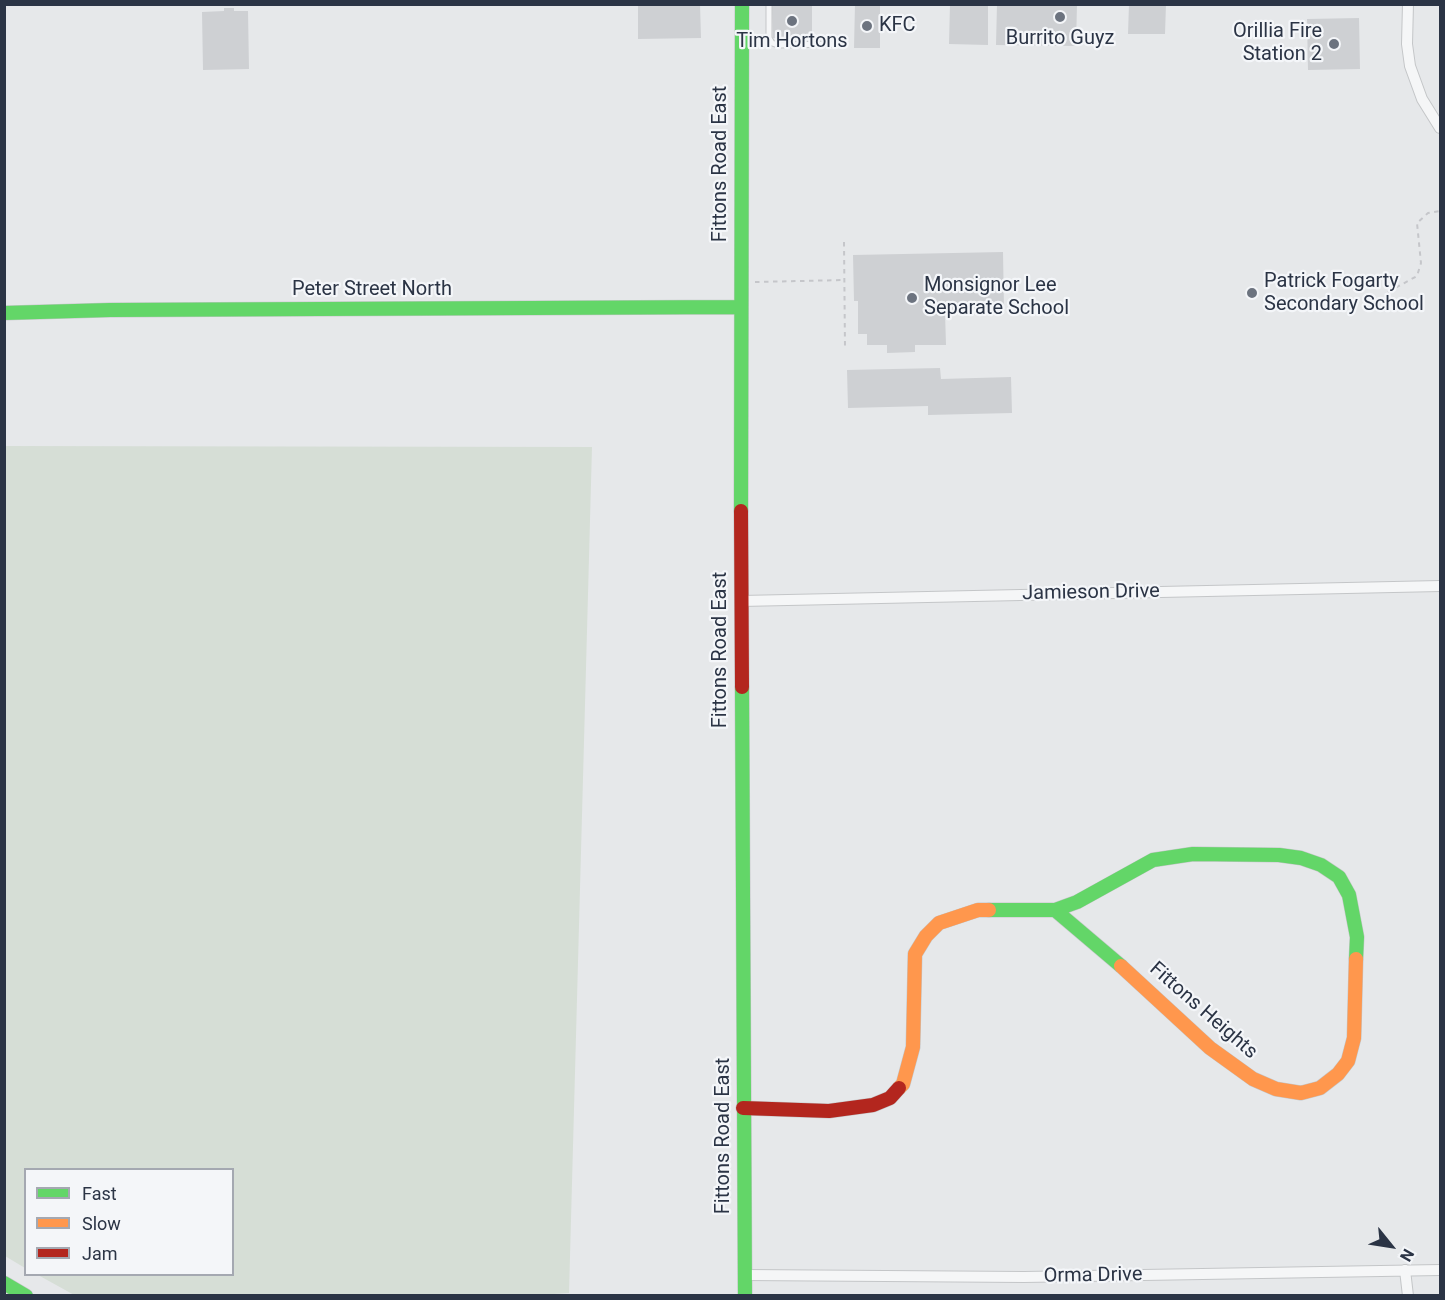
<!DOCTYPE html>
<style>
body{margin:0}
#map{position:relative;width:1445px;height:1300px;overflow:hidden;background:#e6e8ea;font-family:Roboto,sans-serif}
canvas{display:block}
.frame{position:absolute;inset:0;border:6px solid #2b3445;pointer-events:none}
.legend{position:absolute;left:24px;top:1168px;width:210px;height:108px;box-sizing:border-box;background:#f4f6f9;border:2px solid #a4a8b1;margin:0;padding:8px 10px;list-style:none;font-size:18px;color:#2b3445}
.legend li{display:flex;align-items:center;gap:12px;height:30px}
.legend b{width:30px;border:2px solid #a4a8b1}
.north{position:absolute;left:1361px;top:1216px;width:60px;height:60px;-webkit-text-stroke:4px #f4f6f9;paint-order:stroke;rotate:120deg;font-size:16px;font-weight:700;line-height:24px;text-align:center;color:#2b3445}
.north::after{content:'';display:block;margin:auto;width:21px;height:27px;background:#2b3445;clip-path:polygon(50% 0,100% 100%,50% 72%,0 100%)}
</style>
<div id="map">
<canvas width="1445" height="1300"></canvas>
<div class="frame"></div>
<ul class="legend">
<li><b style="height:8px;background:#63d668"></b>Fast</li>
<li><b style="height:8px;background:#ff974d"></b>Slow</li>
<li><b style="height:8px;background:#b3261e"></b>Jam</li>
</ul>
<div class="north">N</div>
</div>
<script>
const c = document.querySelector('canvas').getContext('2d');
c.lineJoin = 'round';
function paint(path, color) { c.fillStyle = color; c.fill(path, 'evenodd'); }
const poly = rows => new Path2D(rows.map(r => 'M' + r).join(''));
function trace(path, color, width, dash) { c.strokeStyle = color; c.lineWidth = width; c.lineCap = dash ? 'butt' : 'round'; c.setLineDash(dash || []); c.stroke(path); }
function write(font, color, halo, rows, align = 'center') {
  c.font = font + ' Roboto,sans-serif'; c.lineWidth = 4.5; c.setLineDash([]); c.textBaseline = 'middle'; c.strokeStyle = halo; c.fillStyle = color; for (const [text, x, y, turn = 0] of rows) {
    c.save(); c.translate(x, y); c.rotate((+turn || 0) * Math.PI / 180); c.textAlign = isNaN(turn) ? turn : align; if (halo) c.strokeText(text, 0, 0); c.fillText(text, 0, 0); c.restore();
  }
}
const green = poly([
 [5,446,592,447,569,1293,525,1296,76,1296,38,1275,232,1274,232,1170,26,1170,25,1268,5,1256]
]);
const building = poly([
 [638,4,700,4,701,38,638,39],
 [772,4,812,4,812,37,773,38],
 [855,4,880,4,880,48,854,48],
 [950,4,988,4,988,45,949,44],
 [997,4,1077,4,1076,46,996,45],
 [1129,4,1166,4,1165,34,1128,34],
 [224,8,234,8,234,11,248,11,249,69,203,70,202,12,224,11],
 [1359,18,1360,69,1308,70,1307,19],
 [1003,252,1004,310,945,312,946,345,915,345,915,352,887,353,887,345,867,345,867,334,858,334,858,301,854,301,853,255],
 [940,368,941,379,1011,377,1012,413,928,415,928,406,848,408,847,370]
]);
const path = poly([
 [844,242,845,348],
 [755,282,844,280],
 [1388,292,1417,276,1421,263,1417,223,1428,213,1440,211]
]);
const lane = poly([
 [769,4,769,38,772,43,778,45,841,44]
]);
const street = poly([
 [1408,4,1407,44,1410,66,1422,99,1440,128],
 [741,601,1440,586],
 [1405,1270,1408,1296],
 [745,1275,1024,1277,1440,1270]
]);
const fast = poly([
 [4,313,110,310,740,307],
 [741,511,742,4],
 [742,687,745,1296],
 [989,910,1055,910,1077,902,1153,860,1193,854,1279,855,1301,858,1321,865,1339,877,1349,895,1357,937,1356,959],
 [1055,910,1121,966],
 [4,1283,26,1296]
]);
const slow = poly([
 [1121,966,1210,1048,1253,1079,1276,1089,1301,1093,1320,1088,1338,1074,1348,1061,1354,1038,1356,959],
 [899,1088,903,1084,913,1047,915,954,926,936,939,923,978,910,989,910]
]);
const jam = poly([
 [741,511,742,687],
 [743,1108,829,1111,873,1105,890,1098,899,1088]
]);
const markers = [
 [1060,17,6,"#6c737f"],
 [792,21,6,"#6c737f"],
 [867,26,6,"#6c737f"],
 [1334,44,6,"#6c737f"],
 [1252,293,6,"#6c737f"],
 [912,298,6,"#6c737f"]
];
const poiNames = [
 ["KFC",879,26],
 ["Orillia Fire",1322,32,"right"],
 ["Station 2",1322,55,"right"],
 ["Burrito Guyz",1060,39,"center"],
 ["Tim Hortons",792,42,"center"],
 ["Patrick Fogarty",1264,282],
 ["Secondary School",1264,305],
 ["Monsignor Lee",924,286],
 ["Separate School",924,309]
];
const streetNames = [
 ["Fittons Road East",721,164,-90],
 ["Peter Street North",372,290],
 ["Jamieson Drive",1091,593,-1],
 ["Fittons Road East",721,650,-90],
 ["Fittons Heights",1203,1011,41],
 ["Fittons Road East",724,1136,-90],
 ["Orma Drive",1093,1276,-1]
];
paint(green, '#d6ded6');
paint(building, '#ced0d3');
trace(lane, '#c4c6c8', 7);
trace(street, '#c4c6c8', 12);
trace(fast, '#c4c6c8', 15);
trace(slow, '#c4c6c8', 15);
trace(jam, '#c4c6c8', 15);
trace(path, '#c5c6ca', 2, [4.5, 4.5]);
trace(lane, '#f5f6f7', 5);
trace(street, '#f5f6f7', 10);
trace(fast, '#63d668', 14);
trace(slow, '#ff974d', 14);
trace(jam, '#b3261e', 14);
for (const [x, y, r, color] of markers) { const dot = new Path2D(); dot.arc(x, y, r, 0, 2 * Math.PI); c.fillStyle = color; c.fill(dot); trace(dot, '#f4f6f9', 2); }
write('20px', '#2b3445', '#f4f6f9', poiNames, 'left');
write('20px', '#2b3445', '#f4f6f9', streetNames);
</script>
